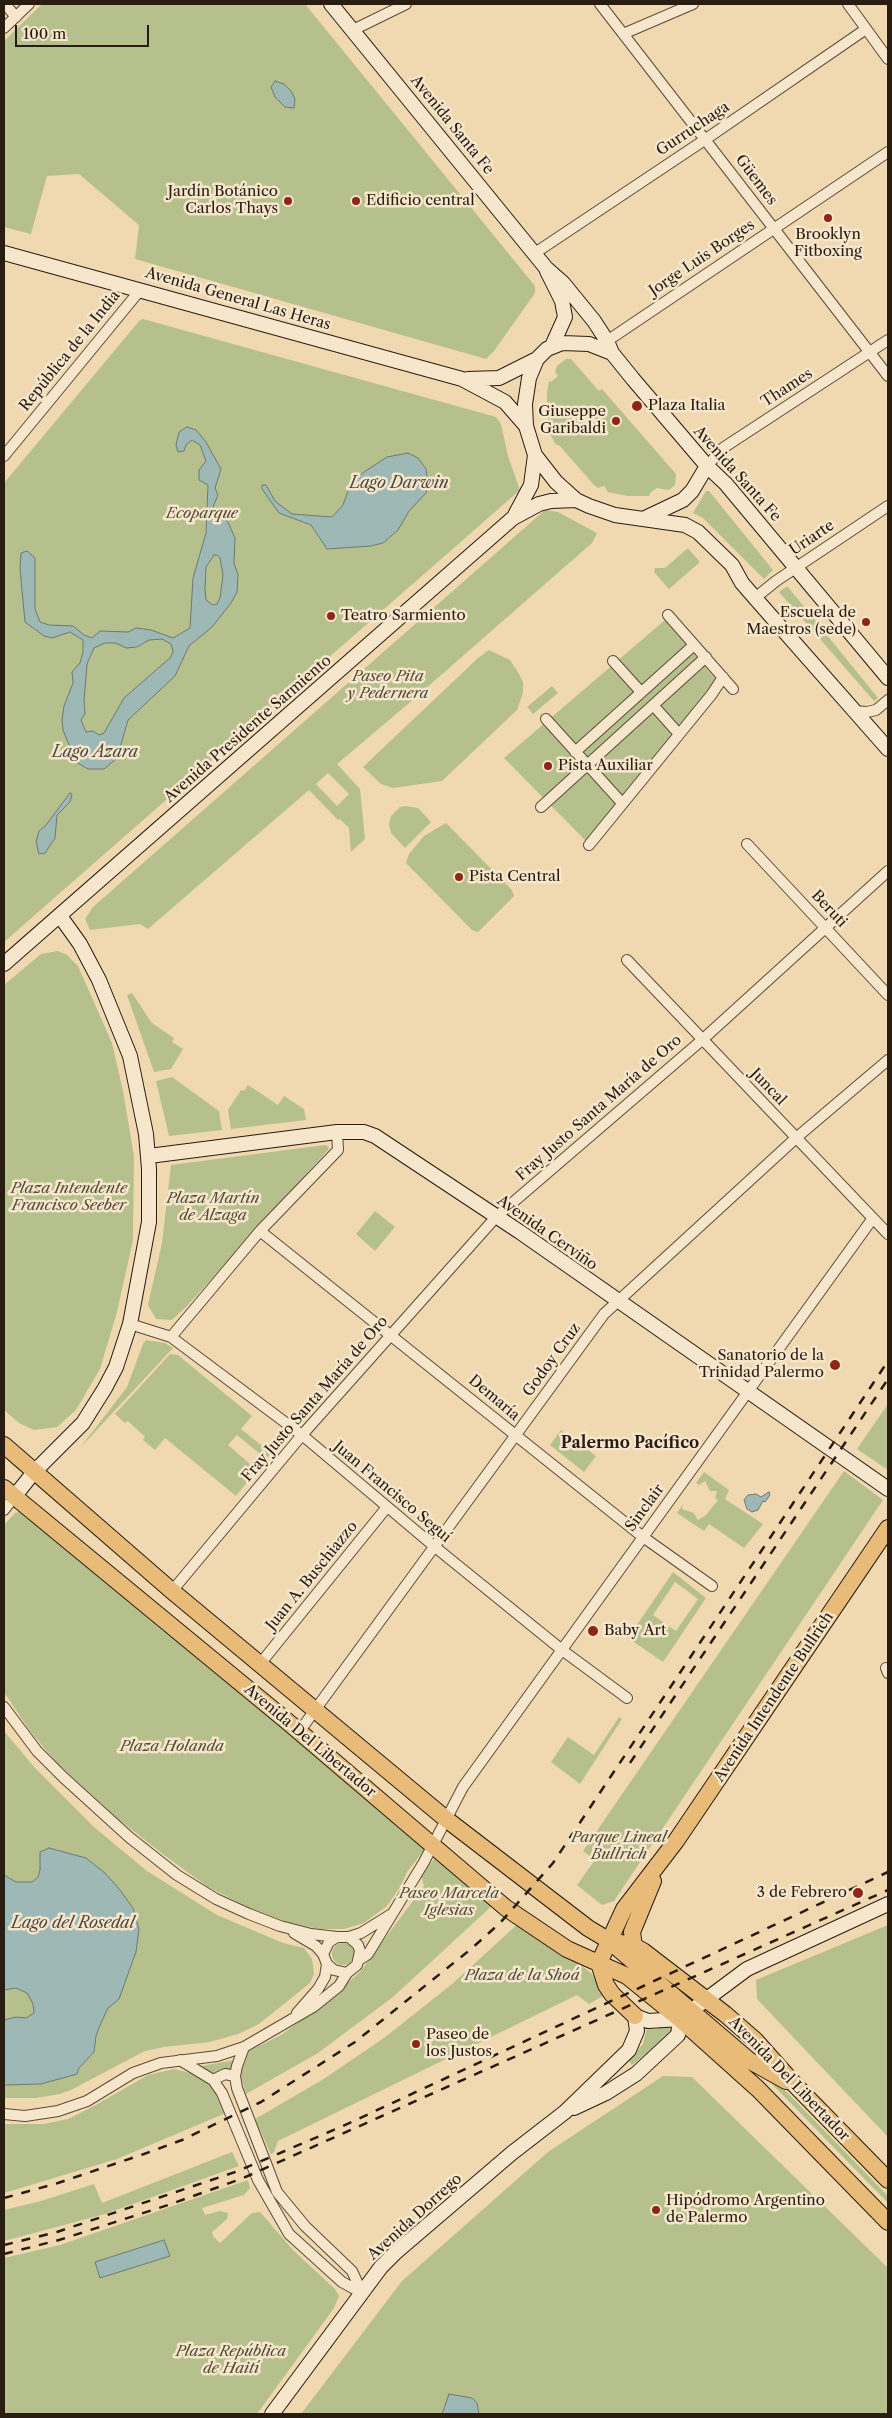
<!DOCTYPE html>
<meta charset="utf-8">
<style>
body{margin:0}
#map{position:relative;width:892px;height:2418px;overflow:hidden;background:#f0d9b0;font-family:"Libre Caslon Text",serif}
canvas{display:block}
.frame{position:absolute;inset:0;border:5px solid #291c11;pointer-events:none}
.scale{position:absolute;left:15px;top:25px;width:134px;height:22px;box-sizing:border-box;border:2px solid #291c11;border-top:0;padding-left:6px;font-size:15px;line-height:18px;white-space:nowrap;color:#291c11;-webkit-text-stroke:4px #f5e6cc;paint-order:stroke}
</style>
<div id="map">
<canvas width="892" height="2418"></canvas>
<div class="frame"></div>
<div class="scale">100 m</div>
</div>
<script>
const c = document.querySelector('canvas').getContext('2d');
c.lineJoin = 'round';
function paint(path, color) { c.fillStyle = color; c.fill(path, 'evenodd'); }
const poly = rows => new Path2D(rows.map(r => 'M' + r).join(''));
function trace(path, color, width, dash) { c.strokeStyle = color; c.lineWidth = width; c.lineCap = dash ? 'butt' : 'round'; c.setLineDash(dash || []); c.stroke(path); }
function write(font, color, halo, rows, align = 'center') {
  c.font = font + ' "Libre Caslon Text",serif'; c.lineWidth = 5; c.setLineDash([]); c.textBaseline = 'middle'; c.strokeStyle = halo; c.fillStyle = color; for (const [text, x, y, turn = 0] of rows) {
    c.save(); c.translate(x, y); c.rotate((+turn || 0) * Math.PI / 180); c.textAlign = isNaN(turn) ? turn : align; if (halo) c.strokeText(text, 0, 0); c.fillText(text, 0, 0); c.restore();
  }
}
const green = poly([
 [42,4,305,4,535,286,535,293,494,351,486,359,135,259,139,225,79,174,47,176,31,234,4,227,4,41],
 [143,319,496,417,501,424,508,456,520,490,4,942,4,483,140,320],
 [566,359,571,359,599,391,602,389,676,474,675,485,669,490,657,488,650,493,649,496,628,496,608,492,604,486,598,488,594,485,559,445,556,445,549,432,551,431,547,416,547,393,549,381,551,382,558,376,555,372,557,366],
 [706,491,709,491,773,570,764,579,703,518,693,513],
 [545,510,558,512,597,533,592,543,408,704,337,764,360,789,365,839,351,852,349,828,340,819,338,820,309,790,148,929,140,924,90,930,85,919,93,907],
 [328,773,349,794,337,806,316,784],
 [688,548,700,562,669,589,654,572,655,568,665,568],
 [786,587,788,587,878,698,874,701,779,592],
 [665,620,717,681,587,842,504,758],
 [489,650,510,660,519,674,523,682,523,693,517,710,442,781,393,788,381,784,363,767,478,658],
 [552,686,558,693,533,714,527,707],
 [405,806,418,808,431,822,405,848,391,833,389,825,391,816,400,807],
 [446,823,512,890,514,896,478,932,472,930,406,863,409,854,424,836],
 [58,951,67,955,78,966,112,1043,123,1091,134,1156,133,1240,117,1312,100,1369,76,1410,57,1427,34,1430,19,1423,4,1410,4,985,41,954],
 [132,993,152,1023,174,1038,172,1042,183,1049,171,1069,154,1072,127,995],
 [172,1077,219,1111,222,1130,169,1136,156,1081],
 [248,1085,278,1105,284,1096,304,1109,306,1120,231,1129,228,1110,241,1090,244,1091],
 [325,1145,329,1147,328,1150,187,1306,172,1320,156,1319,148,1305,162,1243,171,1165],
 [375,1211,395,1227,375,1251,356,1234],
 [146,1340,165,1343,173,1348,80,1448,127,1387,143,1344],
 [170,1354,178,1355,252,1416,241,1429,271,1453,266,1459,237,1435,228,1445,257,1470,236,1496,165,1438,155,1450,143,1440,145,1437,128,1421,125,1423,115,1414],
 [888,1404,888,1470,857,1449],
 [561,1430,596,1456,584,1472,550,1445],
 [844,1471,883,1500,614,1901,602,1905,577,1885,595,1860,583,1851],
 [704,1472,729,1490,725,1499,763,1524,744,1548,709,1524,704,1531,677,1513,683,1504,682,1509,694,1513,698,1520,706,1515,718,1500,715,1498,717,1491,710,1491,705,1481,699,1485,696,1483],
 [23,1511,29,1513,425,1849,407,1872,400,1887,387,1906,364,1923,344,1929,319,1929,287,1922,252,1909,208,1887,164,1855,117,1818,56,1762,30,1731,4,1692,4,1525,15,1513],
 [673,1572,706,1598,663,1662,628,1638],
 [675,1582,698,1599,676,1631,653,1615],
 [619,1717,622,1719,580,1784,551,1762,568,1737,594,1755],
 [4,1731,35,1768,94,1827,147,1871,217,1915,283,1943,304,1948,312,1959,314,1974,310,1983,259,2024,238,2034,210,2042,164,2047,145,2051,71,2090,60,2094,36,2098,4,2098],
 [435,1858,495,1903,393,1997,318,2053,246,2094,240,2074,240,2066,247,2052,281,2035,321,2006,360,1972,424,1886,421,1875],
 [520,1922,565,1952,592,1974,603,1996,589,2004,577,1995,278,2141,274,2152,271,2154,255,2119,322,2080,384,2038,452,1984],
 [888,1925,888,2137,757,1999,756,1980],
 '332 1954a11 11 0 1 1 22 0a11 11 0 1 1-22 0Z',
 [667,2026,673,2030,662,2042,632,2065,629,2061,643,2044,647,2028,655,2029],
 [235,2060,232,2071,211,2075,201,2066],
 [174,2069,195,2074,210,2084,226,2113,117,2159,4,2193,4,2124,44,2124,68,2119,94,2106,148,2075],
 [663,2076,692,2077,888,2268,888,2414,301,2414,402,2281,548,2152],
 [771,2080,783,2088,888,2196,888,2203,770,2082],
 [232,2152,239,2166,105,2214,4,2241,4,2210,41,2201,94,2184,102,2203],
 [248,2180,250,2188,244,2195,202,2208,205,2215,220,2211,228,2213,227,2219,212,2232,213,2236,220,2243,252,2213,260,2212,293,2250,335,2289,339,2296,334,2308,257,2414,4,2414,4,2258,60,2245]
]);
const water = poly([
 [275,81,284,84,291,91,295,99,294,108,285,107,275,97,271,87,275,81],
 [187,427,196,430,206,442,221,469,215,488,218,495,213,507,228,522,235,538,234,563,238,575,237,592,231,603,212,627,189,646,175,676,128,720,117,758,104,769,88,769,76,762,63,730,62,720,64,706,73,683,72,672,80,663,83,652,83,640,70,632,52,638,44,636,25,622,20,569,21,553,27,551,35,558,35,609,40,622,49,625,73,626,84,635,92,638,100,631,128,632,136,628,151,630,173,638,190,628,193,578,206,533,208,485,199,480,199,470,206,461,200,445,192,440,186,445,184,451,178,452,176,445,179,432,187,427],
 [214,555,217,555,220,558,223,575,220,598,217,604,213,605,206,600,205,588,206,567,214,555],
 [162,639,171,644,173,651,171,657,124,698,104,733,99,735,93,731,86,732,81,720,85,714,84,701,87,664,94,648,105,643,116,643,126,648,137,647,149,640,162,639],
 [408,453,418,458,426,469,428,486,426,493,409,511,398,530,383,543,371,546,327,549,311,525,279,513,262,489,262,485,266,485,275,501,292,514,332,517,343,505,351,483,364,472,387,457,408,453],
 [70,793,72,794,70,802,57,815,55,838,45,853,39,854,36,842,39,831,46,825,70,793],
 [769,1492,770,1495,765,1502,763,1501,758,1510,752,1512,747,1509,744,1500,748,1495,756,1494,761,1497,769,1492],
 [49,1848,86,1858,105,1873,120,1890,133,1908,139,1929,136,1952,119,1999,108,2008,100,2025,96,2036,94,2052,79,2068,77,2074,41,2084,4,2085,4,2020,16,2017,26,2018,34,2013,33,2004,27,1993,16,1988,4,1990,4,1875,16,1882,32,1882,38,1877,40,1870,40,1852,49,1848],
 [164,2240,170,2256,100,2278,95,2262,164,2240],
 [449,2394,472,2398,477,2403,479,2414,442,2414,449,2394]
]);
const street = poly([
 [5,4,16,17],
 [600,4,888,376],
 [848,4,888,59],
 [4,28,29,4],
 [353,30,406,4],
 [623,34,693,4],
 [535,253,706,139,866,29],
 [607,341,888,152],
 [4,456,141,289],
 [707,466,723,448,888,340],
 [755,598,776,581,888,506],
 [668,615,733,689],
 [613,661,641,692],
 [653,705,679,734],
 [853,711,867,712,876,710,888,700],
 [546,719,622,803],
 [575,752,694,645],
 [541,807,706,657],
 [747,844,888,995],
 [589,845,712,694,723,677],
 [627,960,888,1234],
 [260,1231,643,1537,712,1586],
 [130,1324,171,1337,302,1435,435,1547,562,1650,627,1698],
 [171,1337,260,1231,338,1150,337,1132],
 [4,1510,14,1497],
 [172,1591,302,1435,496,1217,702,1040,888,871],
 [260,1664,387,1507],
 [886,1668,888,1673],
 [4,1707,37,1751,63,1777,129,1837,177,1875,216,1899,249,1914,280,1926,311,1934,337,1937],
 [299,1732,604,1314,796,1138,888,1060],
 [294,1933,316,1946,323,1954],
 [337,1937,349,1937,358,1945,360,1951,357,1965,347,1973,334,1970,327,1964,323,1954,329,1942,337,1937],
 [349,1937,361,1933,390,1915],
 [359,1960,368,1954,424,1862,463,1787,873,1218],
 [297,2013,318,1989,325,1977,327,1964],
 [244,2047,237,2066,235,2076,237,2088,277,2192,305,2226,352,2271,362,2293],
 [180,2060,213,2080,222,2093,258,2180,289,2234,342,2282,362,2293],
 [213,2080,225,2074,235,2076],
 [4,2114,25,2116,58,2111,87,2101,133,2073,161,2063,217,2056,244,2047,313,2007,339,1986,347,1973]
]);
const secondary = poly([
 [331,4,546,268,563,283,594,321,607,341,612,353,633,379,707,466,726,484,888,678],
 [4,253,462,379,505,402,526,426],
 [547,271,562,301,565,317,552,346],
 [612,353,589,344,562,343,547,349,537,359,529,378,525,404,526,426,535,455,556,482,576,500,589,506,615,515,685,525,698,532,732,565,742,583,755,598,888,749],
 [468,379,499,378,537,359],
 [515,515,531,485,535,455],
 [643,519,683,500,692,491,707,466],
 [4,964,513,518,539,504,551,501,576,500],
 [149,1156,337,1132,364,1132,375,1136,520,1232,888,1489],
 [14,1497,34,1472,83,1423,105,1388,116,1367,130,1324,149,1222,149,1169,146,1134,130,1056,99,980,80,944,60,916],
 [574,2108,606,2093,636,2074,678,2035,680,2019],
 [272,2414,381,2267,395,2253,512,2153,565,2112,629,2050,637,2031,635,2016,648,2021,680,2019,747,1969,888,1904]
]);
const primary = poly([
 [4,1445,172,1591,446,1819,588,1928,608,1940,634,1946,643,1951,725,2014,755,2040,796,2086,888,2180],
 [4,1488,288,1722,506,1908,567,1949,627,1976,680,2019,758,2089,888,2222],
 [608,1940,750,2061,786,2081],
 [634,1946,632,1932,653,1881],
 [635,2016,612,1994,606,1985,599,1963,624,1909,676,1841,888,1528]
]);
const rail = poly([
 [630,1763,888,1379],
 [4,2198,58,2183,144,2154,182,2140,261,2102,355,2042,471,1949,500,1923,553,1863,888,1361],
 [4,2245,57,2232,238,2171,343,2126,888,1872],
 [4,2254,59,2240,168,2205,241,2179,888,1890]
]);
const markers = [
 [288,201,5,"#8f2418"],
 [356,201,5,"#8f2418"],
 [828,218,5,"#8f2418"],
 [637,406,6,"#8f2418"],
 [616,421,5,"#8f2418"],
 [331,616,5,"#8f2418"],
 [866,622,5,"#8f2418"],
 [548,766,5,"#8f2418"],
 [459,877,5,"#8f2418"],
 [835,1365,6,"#8f2418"],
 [593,1631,6,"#8f2418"],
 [858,1893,6,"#8f2418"],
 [416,2044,5,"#8f2418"],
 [656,2210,5,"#8f2418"]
];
const streetNames = [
 ["Avenida Santa Fe",452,125,51],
 ["Gurruchaga",693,129,-34],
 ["Güemes",756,180,53],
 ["Jorge Luis Borges",702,258,-34],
 ["Avenida General Las Heras",238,299,16],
 ["República de la India",70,351,-51],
 ["Thames",787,388,-33],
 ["Avenida Santa Fe",737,474,48],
 ["Uriarte",812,538,-34],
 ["Avenida Presidente Sarmiento",248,729,-41],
 ["Beruti",829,909,47],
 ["Juncal",768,1087,46],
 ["Fray Justo Santa María de Oro",599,1108,-41],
 ["Avenida Cerviño",547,1233,35],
 ["Godoy Cruz",552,1360,-54],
 ["Demaría",494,1398,40],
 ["Fray Justo Santa María de Oro",315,1399,-49],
 ["Juan Francisco Seguí",392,1492,40],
 ["Sinclair",645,1508,-54],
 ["Juan A. Buschiazzo",312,1576,-51],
 ["Avenida Intendente Bullrich",774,1697,-56],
 ["Avenida Del Libertador",310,1741,40],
 ["Avenida Del Libertador",789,2079,46],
 ["Avenida Dorrego",415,2217,-42]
];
const poiNames = [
 ["Jardín Botánico",278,192,"right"],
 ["Carlos Thays",278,209,"right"],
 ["Edificio central",366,201],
 ["Brooklyn",828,235,"center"],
 ["Fitboxing",828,252,"center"],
 ["Plaza Italia",648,406],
 ["Giuseppe",606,412,"right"],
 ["Garibaldi",606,429,"right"],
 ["Escuela de",856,613,"right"],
 ["Maestros (sede)",856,630,"right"],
 ["Teatro Sarmiento",341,616],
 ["Pista Auxiliar",558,766],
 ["Pista Central",469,877],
 ["Sanatorio de la",824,1356,"right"],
 ["Trinidad Palermo",824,1373,"right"],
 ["Baby Art",604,1631],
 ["3 de Febrero",847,1893,"right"],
 ["Paseo de",426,2035],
 ["los Justos",426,2052],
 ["Hipódromo Argentino",666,2201],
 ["de Palermo",666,2218]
];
const parkNames = [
 ["Ecoparque",202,514],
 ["Paseo Pita",388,677],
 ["y Pedernera",388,694],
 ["Plaza Intendente",69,1189],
 ["Francisco Seeber",69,1206],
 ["Plaza Martín",213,1199],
 ["de Alzaga",213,1216],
 ["Plaza Holanda",172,1747],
 ["Parque Lineal",619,1838],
 ["Bullrich",619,1855],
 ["Paseo Marcela",449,1894],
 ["Iglesias",449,1911],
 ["Plaza de la Shoá",522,1976],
 ["Plaza República",231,2352],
 ["de Haití",231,2369]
];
const waterNames = [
 ["Lago Darwin",399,483],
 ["Lago Azara",95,752],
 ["Lago del Rosedal",73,1923]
];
const neighbourhoodNames = [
 ["Palermo Pacífico",630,1443]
];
paint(green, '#b6c08d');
paint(water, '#9db8b5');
trace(water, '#6f7a73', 1);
trace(street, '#5b4b39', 12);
trace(secondary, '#291c11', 16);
trace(primary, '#291c11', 18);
trace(street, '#f5e6cc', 10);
trace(secondary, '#f5e6cc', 14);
trace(primary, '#e8bc78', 16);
trace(rail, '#291c11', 2.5, [9, 9]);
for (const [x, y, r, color] of markers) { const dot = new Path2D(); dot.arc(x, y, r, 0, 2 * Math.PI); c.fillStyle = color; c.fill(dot); trace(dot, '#f5e6cc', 2); }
write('15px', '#291c11', '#f5e6cc', streetNames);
write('15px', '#291c11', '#f5e6cc', poiNames, 'left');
write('italic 15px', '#534d36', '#f5e6cc', parkNames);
write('italic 16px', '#4c4b42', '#f5e6cc', waterNames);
write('bold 16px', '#291c11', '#f5e6cc', neighbourhoodNames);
</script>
